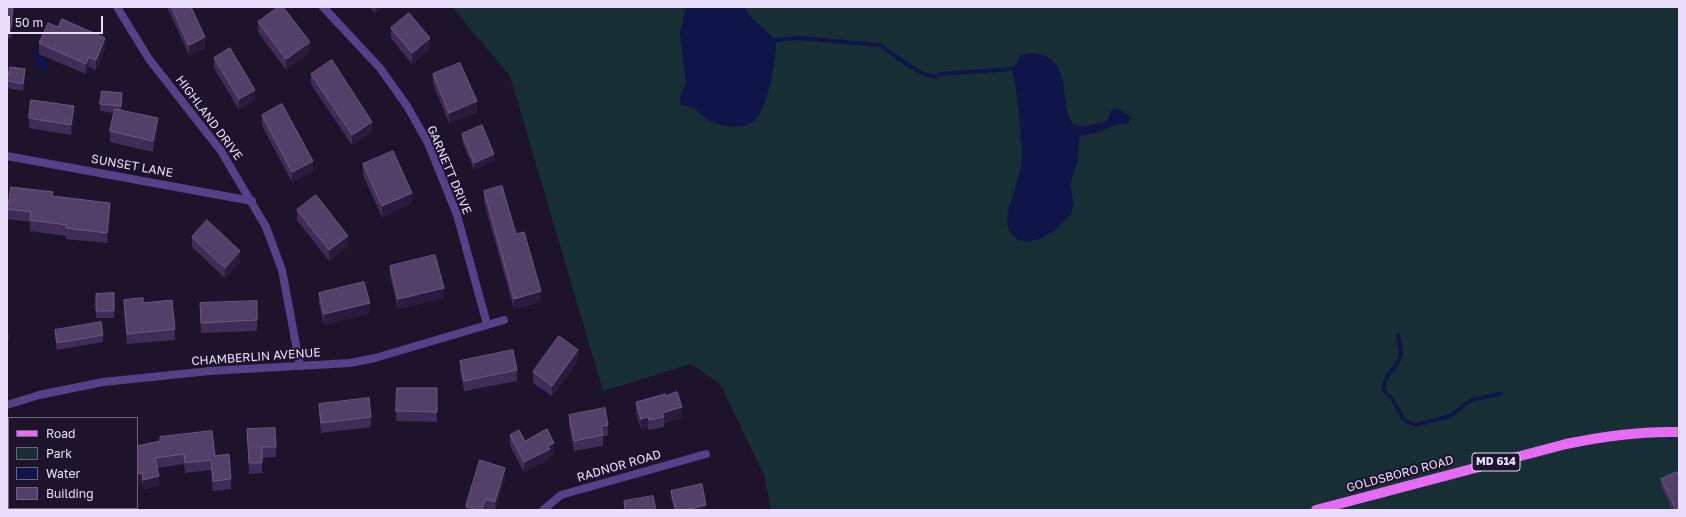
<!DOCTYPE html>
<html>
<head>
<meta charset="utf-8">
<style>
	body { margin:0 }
	#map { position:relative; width:1686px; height:517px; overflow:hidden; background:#1d132b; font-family:"Golos Text",sans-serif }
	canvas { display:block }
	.frame { position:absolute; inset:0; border:8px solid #eadefd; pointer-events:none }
	.legend { position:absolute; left:8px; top:417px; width:130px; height:92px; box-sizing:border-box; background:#1d132b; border:1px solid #6f647f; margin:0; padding:5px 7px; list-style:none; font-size:12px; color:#eadefd }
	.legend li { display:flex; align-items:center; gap:8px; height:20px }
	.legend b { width:20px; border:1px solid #6f647f }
	.scale { position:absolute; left:8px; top:16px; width:95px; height:18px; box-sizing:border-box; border:2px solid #eadefd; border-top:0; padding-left:5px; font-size:12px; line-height:14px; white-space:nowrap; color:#eadefd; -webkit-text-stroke:3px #1d132b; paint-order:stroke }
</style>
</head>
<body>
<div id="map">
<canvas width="1686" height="517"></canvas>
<div class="frame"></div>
<ul class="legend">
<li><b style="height:5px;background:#e66cf6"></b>Road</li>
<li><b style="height:11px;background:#162e34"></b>Park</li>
<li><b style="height:11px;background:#0f1548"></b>Water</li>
<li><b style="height:11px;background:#524068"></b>Building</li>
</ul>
<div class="scale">50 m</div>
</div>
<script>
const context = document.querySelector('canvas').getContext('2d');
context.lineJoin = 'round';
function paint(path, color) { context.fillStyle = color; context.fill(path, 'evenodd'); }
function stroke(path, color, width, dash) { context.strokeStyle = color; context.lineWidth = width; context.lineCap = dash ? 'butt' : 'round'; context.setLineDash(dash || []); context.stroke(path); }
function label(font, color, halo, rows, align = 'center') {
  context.font = font + ' "Golos Text",sans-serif'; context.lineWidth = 4; context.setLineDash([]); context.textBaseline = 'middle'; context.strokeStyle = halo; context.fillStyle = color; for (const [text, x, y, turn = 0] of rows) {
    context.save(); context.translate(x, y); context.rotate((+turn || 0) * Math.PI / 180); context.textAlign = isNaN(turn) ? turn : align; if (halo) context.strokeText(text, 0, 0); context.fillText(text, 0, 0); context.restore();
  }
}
paint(new Path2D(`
	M452,7H1679V510H771L764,475L720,384L691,364L603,391L510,76Z`), '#162e34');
paint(new Path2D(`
	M686,7H744L750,16L776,40C776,59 769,105 756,119C746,131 722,127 710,121C698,114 697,107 681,105L680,97L686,83L680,34Z
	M41,50L49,66L46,71C35,67 33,63 34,52Z
	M1033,53C1086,58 1046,137 1091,125C1095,123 1105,124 1108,119C1109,116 1109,114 1111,111L1115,108L1124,112L1131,117L1129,123L1115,125L1099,132L1081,136L1079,139L1078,160L1070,184L1074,205L1070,215L1054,231L1042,238L1027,242L1018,240L1011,234L1007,224L1008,211L1021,168L1022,151L1017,96L1012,69L1021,55Z`), '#0f1548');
stroke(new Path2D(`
	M776,40L799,38L880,45L908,65L926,75L935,77L940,74L1012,69
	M1398,335C1408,372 1388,361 1383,389L1392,399L1404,420L1415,425L1450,416L1471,400L1500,394`), '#0f1548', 4);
stroke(new Path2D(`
	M117,7L149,59L221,151L266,227L282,270L300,366
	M323,7L380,68L407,106L428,143L457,215L487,324
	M7,156L252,201
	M7,405L39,395L103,382L210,371L350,363L375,358L504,320
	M543,510L561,495L706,454`), '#554187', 8);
stroke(new Path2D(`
	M1316,510L1566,444C1604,436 1641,431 1679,432`), '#e66cf6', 10);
paint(new Path2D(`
	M7,7L13,18L11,38H7Z
	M167,7H191L205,48L189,55Z
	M370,7H383L375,13Z
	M258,22L310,52L286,70L258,32Z
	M58,27L105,48L96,70L89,67L86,74L39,54V43Z
	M391,28L430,49L412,64L391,38Z
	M214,58L255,100L239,110L214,68Z
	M311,74L372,132L352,145L311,84Z
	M433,74L477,112L449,123L433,84Z
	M25,76L23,91L8,88V81Z
	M122,100L121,110L158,129L153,152L110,142V131L114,113L100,111V104Z
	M262,115L313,172L292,182L262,126Z
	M74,117L71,135L29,128V118Z
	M462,134L494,161L474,170L462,141Z
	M363,164L412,203L382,217L363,175Z
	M484,191L516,234L541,302L514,309L484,202Z
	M53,196L110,213L107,243L66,239V236L30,231V222L8,219V209Z
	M297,210L348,246L329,261L297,220Z
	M192,237L240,262L225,278L192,247Z
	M390,266L444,298L398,309L390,276Z
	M114,293V318H96V294Z
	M319,293L370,313L324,325L319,304Z
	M124,300L143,303L175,329V340L127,344L124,310Z
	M200,303L257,320V331L201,333Z
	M55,330L103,335V342L57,350L55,337Z
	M460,361L517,370V381L464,391L460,371Z
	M578,361L552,396L533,383V372Z
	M437,388V422L396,421V411Z
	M665,396L682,418L664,423V427L649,430L648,428L641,429L636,413V402Z
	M319,404L371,417V427L321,433L319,414Z
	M569,415L608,425V435L603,437V446L574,451L569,425Z
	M247,429L276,447V457L262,458V473L249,474Z
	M510,435L525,441L554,453L550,456V459L524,472L510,446Z
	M160,437L215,456L231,479V489L213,491L211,470L185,473L184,464L157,468L159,486L143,489L142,483L137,484V446L160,441Z
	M505,479L495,510H488L486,509L485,510H466V506Z
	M1661,479L1679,510H1672L1661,486Z
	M671,491L706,510H674L671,498Z`), '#402d57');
paint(new Path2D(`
	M375,7H383L375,13Z
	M13,8V18L11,38V28Z
	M205,37V48L189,55V45Z
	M105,38V48L96,70V60Z
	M430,38V49L412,64V53Z
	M310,42V52L286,70V59Z
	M89,57V67L86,74V64Z
	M25,69V76L23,91V84Z
	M255,90V100L239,110V99Z
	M122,93V100L121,113V106Z
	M8,95V105L7,110V100Z
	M477,101V112L449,123V113Z
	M74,106V117L71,135V125Z
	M158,118V129L153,152V141Z
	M372,122V132L352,145V135Z
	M494,154V161L474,170V163Z
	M313,161V172L292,182V172Z
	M412,193V203L382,217V206Z
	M110,203V213L107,243V233Z
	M348,236V246L329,261V250Z
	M240,251V262L225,278V268Z
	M444,288V298L398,309V299Z
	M541,291V302L514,309V299Z
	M370,303V313L324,325V314Z
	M578,350V361L552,396V386Z
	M682,407V418L664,423V417L662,413Z
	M648,417V428L641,429V419Z
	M554,443V453L550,456V459L524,472V462L548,446Z
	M505,468V479L495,510V502Z
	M142,473V483L137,484V474Z
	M159,476V486L143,489V480Z
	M486,499L485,510H482Z
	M706,505V510H685Z`), '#2a1b3e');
const building = new Path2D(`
	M7,7L13,8L11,28H7Z
	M172,7H191L205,37L189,45Z
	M278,7H283L310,42L286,59L258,22Z
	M409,13L430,38L412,53L391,28Z
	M62,19L105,38L96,60L89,57L86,64L39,43L48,23L58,27Z
	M230,48L255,90L239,99L214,58Z
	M332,60L372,122L352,135L311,74Z
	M460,63L477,101L449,113L433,74Z
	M10,67L25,69L23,84L8,81Z
	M102,91L122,93L121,106L100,104Z
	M31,100L74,106L71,125L29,118Z
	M282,104L313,161L292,172L262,115Z
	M115,109L158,118L153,141L110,131Z
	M482,125L494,154L474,163L462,134Z
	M393,151L412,193L382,206L363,164Z
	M502,186L516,234L524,232L541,291L514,299L484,191Z
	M11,187L53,192L52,196L110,203L107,233L66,228L67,225L30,220L31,212L8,209Z
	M316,195L348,236L329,250L297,210Z
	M207,220L240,251L225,268L192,237Z
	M435,255L444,288L398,299L390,266Z
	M364,282L370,303L324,314L319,293Z
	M114,293V311H96V294Z
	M143,298V303L172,300L175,329L127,334L124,300Z
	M257,301V320L201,323L200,303Z
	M101,322L103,335L57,343L55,330Z
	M7,334H8L7,353Z
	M559,336L578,350L552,386L533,372Z
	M513,350L517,370L464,381L460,361Z
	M397,388H437V412L396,411Z
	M677,392L682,407L662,413L664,417L649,420L648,417L641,419L636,402L665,394V396Z
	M369,398L371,417L321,423L319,404Z
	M605,408L608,425L601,426L603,435L574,441L569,415Z
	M275,428L276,447H262V463H249L247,429Z
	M547,429L554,443L548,446L550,449L524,462L510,435L519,430L525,441Z
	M212,431L215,456L229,454L231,479L213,481L211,460L185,463L184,454L155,458L159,476L143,480L142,473L137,474V446L160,441V437Z
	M480,460L505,468L495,502L486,499L482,510H477L466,506Z
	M1677,472L1679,476V510H1676L1661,479Z
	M702,484L706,505L685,510H676L671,491Z
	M653,496L656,510H625L624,501Z`);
paint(building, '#524068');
stroke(building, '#6a5980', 1);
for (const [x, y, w] of [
	[1496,462,48]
]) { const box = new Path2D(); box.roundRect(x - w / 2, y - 9, w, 18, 3); context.fillStyle = '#1d132b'; context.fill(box); stroke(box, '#eadefd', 1); }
label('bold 11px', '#eadefd', null, [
	["MD 614",1496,462]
]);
label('12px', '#eadefd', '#1d132b', [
	["HIGHLAND DRIVE",209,118,53],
	["SUNSET LANE",132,166,10],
	["GARNETT DRIVE",449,170,67],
	["CHAMBERLIN AVENUE",256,357,-4],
	["RADNOR ROAD",619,466,-16],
	["GOLDSBORO ROAD",1400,474,-15]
]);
</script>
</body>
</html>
